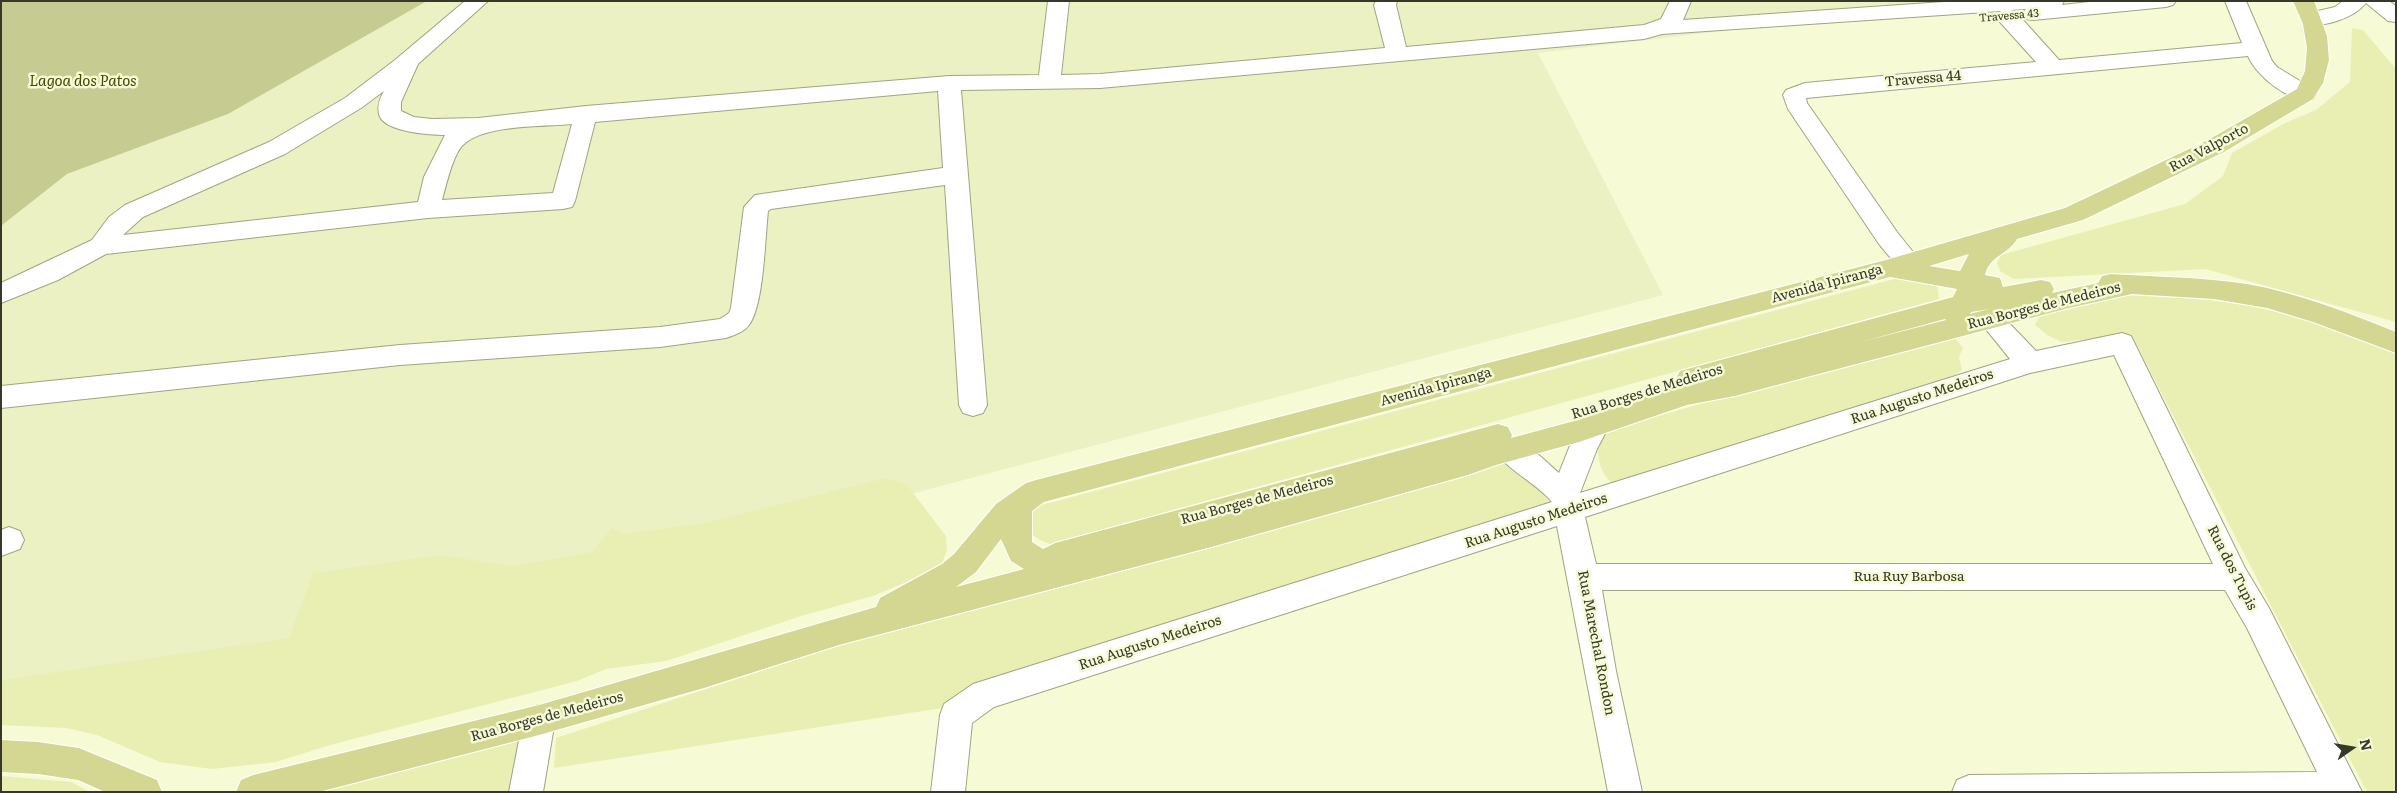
<!DOCTYPE html>
<html>
<head>
<meta charset="utf-8">
<style>
	body { margin:0 }
	#map { position:relative; width:2397px; height:793px; overflow:hidden; background:#f6fad5; font-family:Literata,serif }
	canvas { display:block }
	.frame { position:absolute; inset:0; border:2px solid #363829; pointer-events:none }
	.north { position:absolute; left:2327px; top:723px; width:50px; height:50px; -webkit-text-stroke:4px #f6fad5; paint-order:stroke; rotate:77deg; font-size:14px; font-weight:700; line-height:20px; text-align:center; color:#363829 }
	.north::after { content:''; display:block; margin:auto; width:18px; height:22px; background:#363829; clip-path:polygon(50% 0,100% 100%,50% 72%,0 100%) }
</style>
</head>
<body>
<div id="map">
<canvas width="2397" height="793"></canvas>
<div class="frame"></div>
<div class="north">N</div>
</div>
<script>
const context = document.querySelector('canvas').getContext('2d');
context.lineJoin = 'round';
function paint(path, color) { context.fillStyle = color; context.fill(path, 'evenodd'); }
function stroke(path, color, width, dash) { context.strokeStyle = color; context.lineWidth = width; context.lineCap = dash ? 'butt' : 'round'; context.setLineDash(dash || []); context.stroke(path); }
function label(font, color, halo, rows, align = 'center') {
  context.font = font + ' Literata,serif'; context.lineWidth = 5; context.setLineDash([]); context.textBaseline = 'middle'; context.strokeStyle = halo; context.fillStyle = color; for (const [text, x, y, turn = 0] of rows) {
    context.save(); context.translate(x, y); context.rotate((+turn || 0) * Math.PI / 180); context.textAlign = isNaN(turn) ? turn : align; if (halo) context.strokeText(text, 0, 0); context.fillText(text, 0, 0); context.restore();
  }
}
paint(new Path2D(`
	M424,1H2020L1738,29L1538,53L1663,295L268,664L1,683V226L67,174L228,114Z`), '#ecf1c4');
paint(new Path2D(`
	M2352,28L2363,30L2396,69V322L2205,269L2014,279L2000,271L1997,263L2001,255L2185,204L2223,176L2232,153L2285,123L2316,110L2350,82Z
	M1902,277L1928,280L1937,285L1939,299L1050,544C1035,539 1029,534 1026,518L1038,506Z
	M2123,295C2163,297 2204,298 2244,305C2296,314 2348,332 2396,354V792H2367L2131,334L2062,342L2047,335L2035,325L2039,317L2048,308Z
	M1951,333L1963,348L1959,357L1962,370L1947,381L1619,487C1601,478 1598,462 1597,443L1608,430Z
	M1502,461C1521,469 1541,485 1551,504L949,707L554,768L556,738L835,647Z
	M886,478L907,485L946,536L947,550L942,563L928,573L873,596L801,616L666,661L606,669L577,681L330,745L276,762L212,769L160,762L97,735L66,728L1,725V680L289,638L313,573L441,555L511,566L592,552L612,528L623,534L705,523Z
	M524,738L514,792H321L410,765Z
	M1,776L71,782L90,792H1Z`), '#e9efb3');
paint(new Path2D(`
	M1,1H427L228,114L67,174L1,226Z`), '#c6cc91');
const minor = new Path2D(`
	M465,1H488L418,64L401,102V111L414,117L432,119L478,118L586,106L949,76L1039,75L1048,1H1069L1061,75L1100,74L1385,48L1374,5L1376,1H1397L1396,5L1406,47L1644,25L1661,19L1670,1H1691L1683,20L1958,1H2064L2062,5L2098,1H2176L2173,5L2166,7L2033,20L2025,19L2022,14L2026,9L2010,10L2015,11L2059,60L2242,43L2225,1H2246L2272,61L2277,67L2313,89L2316,94L2313,99C2292,105 2256,76 2248,56L1806,98L1807,103L1897,232L1921,262L1917,268L1908,271L1899,268L1879,244L1788,109L1783,95L1786,90L1805,83L2036,62L1999,21L1996,16L2001,11L1662,34L1644,39L1100,88L961,90L987,405L983,413L973,416L963,413L959,405L945,185L771,209L768,211C765,237 764,305 749,325C744,332 734,335 726,338L660,347L400,365L1,408V386L400,345L660,327L720,319L729,313L731,308L744,207L755,195L943,168L938,91L595,122L575,201L572,207L563,209L428,218L106,254L58,280L1,303V283L92,240L109,217L125,205L269,142L345,98L395,60ZM384,91C380,98 377,105 379,114C382,132 431,135 445,135L424,177L418,202L123,235L143,217L285,154L361,108ZM572,124L553,193L442,200C446,186 453,154 463,145C485,124 542,127 572,124Z
	M2343,1H2389L2396,6V22L2388,21L2366,3C2354,18 2324,28 2305,24L2302,19L2305,14L2335,7Z
	M1998,318L2007,321L2036,351L2122,333L2131,336L2245,568L2269,608L2362,792H1952L1957,780L1969,775L2317,772L2247,628L2225,590H1602L1616,671L1642,792H1608L1557,526L994,707L972,723L965,792H931L940,715L944,704L973,684L1552,502C1538,484 1505,469 1496,451L1500,443C1522,435 1543,459 1559,473L1569,448L1586,416L1596,413L1606,416L1610,424L1597,449L1580,493L2010,359L1985,328L1989,321ZM2114,355L2213,564H1596L1585,517L2030,373Z
	M9,527L20,531L24,540L20,549L1,556V530Z
	M539,705L551,709L555,720L543,792H509L523,720L527,709Z`);
const major = new Path2D(`
	M2293,1H2314L2327,36L2329,60L2323,83L2313,99L2224,152L2083,220L2017,239C2009,254 1989,256 1985,275L2000,278L2003,287L2041,280L2050,282L2054,289L2052,293L2098,283L2102,276L2111,274C2156,277 2202,277 2247,284C2299,293 2348,313 2396,332V353L2313,322L2267,308L2214,299L2132,294L2069,308L1735,396L1687,405L1579,442L1496,465L1468,475L1215,546L839,645L704,688L539,735L319,792H236L241,780L253,775L539,705L876,607L880,598L942,564L954,554L996,504L1026,483L1036,480L1886,260L2065,208L2208,140L2297,89L2305,71L2307,48L2303,24ZM1969,254L1960,271L1929,266ZM1890,277L1957,289L1953,297L1680,371L1676,378L1680,385L1578,420L1511,438L1512,435L1508,427L1498,424L1055,543L1043,549L1032,542V511L1044,502ZM1989,309L1970,314L1971,312ZM1945,319L1946,320L1857,343ZM1001,539L1011,561L1024,569L956,587L976,572Z
	M1,740L38,742L79,748L157,780L162,792H105L78,780L38,774L1,772Z`);
stroke(minor, '#a1a482', 2);
stroke(major, '#fff', 2);
paint(minor, '#fff');
paint(major, '#d3d792');
label('11px', '#363829', '#f6fad5', [
	["Travessa 43",2009,16,-5]
]);
label('14px', '#363829', '#f6fad5', [
	["Travessa 44",1923,79,-5],
	["Rua Valporto",2209,148,-28],
	["Avenida Ipiranga",1827,284,-15],
	["Rua Borges de Medeiros",2044,306,-14],
	["Avenida Ipiranga",1436,387,-15],
	["Rua Borges de Medeiros",1647,392,-17],
	["Rua Augusto Medeiros",1922,397,-18],
	["Rua Borges de Medeiros",1257,500,-15],
	["Rua Augusto Medeiros",1536,521,-18],
	["Rua dos Tupis",2232,568,63],
	["Rua Ruy Barbosa",1909,577],
	["Rua Augusto Medeiros",1150,643,-18],
	["Rua Marechal Rondon",1596,643,79],
	["Rua Borges de Medeiros",547,717,-15]
]);
label('italic 15px', '#464a00', '#f6fad5', [
	["Lagoa dos Patos",83,82]
]);
</script>
</body>
</html>
